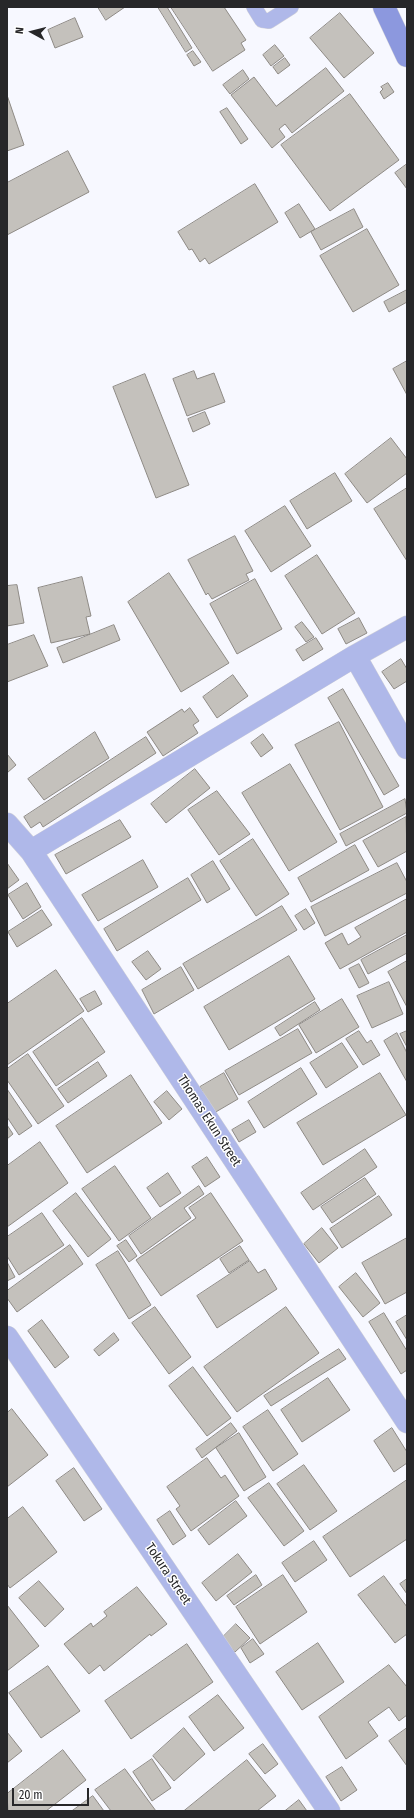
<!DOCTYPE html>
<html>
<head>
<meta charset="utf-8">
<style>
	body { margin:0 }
	#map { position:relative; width:414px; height:1818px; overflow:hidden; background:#f7f8ff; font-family:"Fira Sans Condensed",sans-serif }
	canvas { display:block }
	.frame { position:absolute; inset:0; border:8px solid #272729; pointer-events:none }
	.north { position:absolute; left:12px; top:12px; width:40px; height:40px; -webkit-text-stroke:3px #fff; paint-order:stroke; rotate:277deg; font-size:11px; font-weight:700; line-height:16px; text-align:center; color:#272729 }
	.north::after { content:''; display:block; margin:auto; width:14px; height:18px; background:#272729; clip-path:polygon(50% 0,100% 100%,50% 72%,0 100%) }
	.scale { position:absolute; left:12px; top:1788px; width:77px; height:18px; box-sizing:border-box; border:2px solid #272729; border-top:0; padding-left:5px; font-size:12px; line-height:14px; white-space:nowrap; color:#272729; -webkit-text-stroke:3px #fff; paint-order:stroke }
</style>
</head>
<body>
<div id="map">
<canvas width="414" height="1818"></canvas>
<div class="frame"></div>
<div class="north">N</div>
<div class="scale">20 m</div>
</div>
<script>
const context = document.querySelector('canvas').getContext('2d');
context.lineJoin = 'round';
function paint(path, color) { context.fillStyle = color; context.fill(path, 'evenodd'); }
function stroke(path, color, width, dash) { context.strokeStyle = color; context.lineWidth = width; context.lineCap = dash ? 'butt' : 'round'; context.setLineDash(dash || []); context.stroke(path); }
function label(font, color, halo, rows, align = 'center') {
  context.font = font + ' "Fira Sans Condensed",sans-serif'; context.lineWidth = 3; context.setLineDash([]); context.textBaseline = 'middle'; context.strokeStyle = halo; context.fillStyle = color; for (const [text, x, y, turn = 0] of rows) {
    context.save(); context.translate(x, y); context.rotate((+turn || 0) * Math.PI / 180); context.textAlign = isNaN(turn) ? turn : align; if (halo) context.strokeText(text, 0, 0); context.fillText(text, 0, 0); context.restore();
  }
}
const building = new Path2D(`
	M98,7H125L106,20Z
	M158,7H167L192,48L186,52Z
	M171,7H224L246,40L241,43L245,50L213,71Z
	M340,13L374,53L344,78L310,38Z
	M75,18L83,37L55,48L48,30Z
	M275,45L284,56L271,66L263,55Z
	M193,51L201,62L194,66L187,55Z
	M285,58L290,65L278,74L273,67Z
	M326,68L344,91L292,133L285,124L279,129L285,137L272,148L231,95L254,77L276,106Z
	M243,70L249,79L230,94L223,85Z
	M388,83L394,92L384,99L380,92L383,89L381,87Z
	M350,94L399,160L330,211L281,145Z
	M7,95L24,145L7,151Z
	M227,108L248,139L241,144L220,112Z
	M68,151L89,192L7,235V183Z
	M407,164V189L395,173Z
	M255,184L278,222L209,264L205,258L200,262L192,249L189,250L178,232Z
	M299,204L315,229L300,238L285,213Z
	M354,209L363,227L321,250L311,232Z
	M367,229L399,285L353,312L320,256Z
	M407,290V302L389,312L384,302Z
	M407,361V395L393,369Z
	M194,371L197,379L214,373L225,402L187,416L173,379Z
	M145,374L189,485L156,498L113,387Z
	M205,412L210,424L193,432L188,419Z
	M391,438L407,459V473L367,503L345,474Z
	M335,473L352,501L307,529L290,501Z
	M407,488V561L374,509Z
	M285,506L311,546L271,572L245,531Z
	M235,536L253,571L246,574L249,580L212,599L208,593L206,595L188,560Z
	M317,555L355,613L322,634L285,576Z
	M169,573L229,663L181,692L128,602Z
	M82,577L91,616L86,617L90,634L51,643L38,588Z
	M255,579L282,629L237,654L210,604Z
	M17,585L24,623L7,626V586Z
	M359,618L367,633L346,644L338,629Z
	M302,622L314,637L306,642L295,627Z
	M114,625L120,640L63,663L57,648Z
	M34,635L48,666L7,682V645Z
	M316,638L323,649L303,661L296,650Z
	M401,659L407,669V681L394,689L382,672Z
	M233,675L248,696L217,718L203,697Z
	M343,689L399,786L384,795L328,698Z
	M190,708L199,721L193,725L198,733L163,756L147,732L182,709L184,712Z
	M339,722L383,807L340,830L295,745Z
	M95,732L109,758L44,800L28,779Z
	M263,734L273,748L261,757L251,743Z
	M146,737L156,753L43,827L40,822L31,828L24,817Z
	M7,754L16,765L7,773Z
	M290,764L337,842L289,871L242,793Z
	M195,769L210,788L166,823L151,804Z
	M217,791L250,834L219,855L188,810Z
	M405,799L407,813L346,846L340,834Z
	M406,817L407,851L378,867L363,841Z
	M120,820L131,837L66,874L55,855Z
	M253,839L289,894L256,916L220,861Z
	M355,845L369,870L311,902L298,878Z
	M143,860L158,887L98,921L82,895Z
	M213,861L230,889L207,903L191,875Z
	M7,863L19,880L7,889Z
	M397,863L407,882V893L325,936L311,907Z
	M188,878L201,900L117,951L104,929Z
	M27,883L41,907L23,919L8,895Z
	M407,899V932L340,969L325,943L342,933L348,945L361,937L355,928Z
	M282,906L297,930L198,989L183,964Z
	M306,909L315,923L304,930L295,916Z
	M42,910L52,925L17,947L8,932Z
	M407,935V953L368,974L361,960Z
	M148,951L161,969L146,980L132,962Z
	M289,956L315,999L229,1050L204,1007Z
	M407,961V1007L388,972Z
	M359,964L369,983L359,988L349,969Z
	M181,967L194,990L154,1014L142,990Z
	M56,970L84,1011L7,1065V1004Z
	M389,982L403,1014L372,1028L357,996Z
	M95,991L102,1004L88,1012L80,999Z
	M342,999L359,1027L316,1053L299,1025Z
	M315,1002L320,1010L280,1036L275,1028Z
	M82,1018L105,1052L56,1086L33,1052Z
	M298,1029L312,1053L239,1095L225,1071Z
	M359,1031L367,1043L371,1040L380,1055L363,1065L346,1039Z
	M407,1031V1047L400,1034Z
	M397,1033L407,1053V1082L384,1041Z
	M342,1043L358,1067L326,1088L310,1063Z
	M28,1054L64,1106L38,1124L7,1080V1069Z
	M98,1062L107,1076L68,1103L58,1089Z
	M301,1068L317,1094L264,1128L248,1102Z
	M224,1073L238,1099L214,1113L200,1087Z
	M380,1073L406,1115L323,1165L297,1123Z
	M131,1075L162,1123L87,1173L56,1126Z
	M7,1089L32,1126L19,1135L7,1117Z
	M167,1091L182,1109L169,1120L154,1102Z
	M249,1120L256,1132L239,1142L232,1130Z
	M7,1125L13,1134L7,1139Z
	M40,1142L68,1183L7,1227V1166Z
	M365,1149L377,1167L313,1210L301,1193Z
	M207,1157L220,1177L205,1187L192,1167Z
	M115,1166L151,1218L119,1241L82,1189Z
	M168,1173L181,1193L160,1207L147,1188Z
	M365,1178L376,1194L332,1223L321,1207Z
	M199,1186L204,1194L184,1208L191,1218L141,1254L129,1236Z
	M76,1193L111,1239L88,1257L53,1211Z
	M211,1193L243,1241L161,1296L136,1260L196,1218L189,1208Z
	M379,1196L392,1215L342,1248L330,1229Z
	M42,1213L64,1245L19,1275L7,1256V1237Z
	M322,1228L338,1248L319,1263L304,1244Z
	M407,1238V1292L385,1304L362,1263Z
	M126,1240L137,1256L129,1262L117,1246Z
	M70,1245L83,1264L17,1312L7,1298V1291Z
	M240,1246L249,1260L229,1273L220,1259Z
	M118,1251L151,1305L129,1319L96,1265Z
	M250,1261L258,1273L265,1269L277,1289L217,1328L197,1296Z
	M7,1262L15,1277L7,1281Z
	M356,1273L380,1303L363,1317L339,1287Z
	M155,1307L191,1357L169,1374L132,1323Z
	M286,1307L319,1353L237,1412L204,1367Z
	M384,1313L407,1351V1370L401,1374L369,1322Z
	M407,1315V1340L396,1322Z
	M42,1320L69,1357L55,1368L28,1331Z
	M114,1333L119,1340L99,1356L94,1350Z
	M339,1349L346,1359L271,1406L264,1396Z
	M193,1367L231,1418L207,1436L169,1386Z
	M328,1378L350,1410L302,1442L281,1410Z
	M12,1409L48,1455L7,1487V1413Z
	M268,1410L298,1454L273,1471L243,1427Z
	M231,1423L237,1431L202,1458L196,1449Z
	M392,1428L407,1452V1463L394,1472L374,1441Z
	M239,1433L266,1477L244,1491L216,1448Z
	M207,1458L221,1478L225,1475L239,1496L191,1531L176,1509L180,1506L167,1487Z
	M304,1465L337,1511L310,1530L277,1484Z
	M74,1468L102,1509L84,1521L56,1481Z
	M407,1480V1539L350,1577L323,1537Z
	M269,1483L304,1531L284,1546L248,1498Z
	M236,1501L247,1516L209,1545L198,1530Z
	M23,1507L57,1552L10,1588L7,1584V1519Z
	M170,1511L186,1536L173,1545L157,1520Z
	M314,1541L327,1560L295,1582L282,1563Z
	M238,1554L252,1572L216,1601L202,1583Z
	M256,1575L262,1585L234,1605L227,1596Z
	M283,1575L307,1612L260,1644L236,1607Z
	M384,1576L407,1607V1634L395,1643L358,1595Z
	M407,1579V1594L400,1584Z
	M39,1581L64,1609L45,1627L19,1598Z
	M137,1587L167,1624L151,1636L150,1634L104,1671L100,1665L89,1674L64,1644L91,1623L93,1627L107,1616L104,1612Z
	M7,1605L39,1646L7,1671Z
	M236,1624L250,1638L235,1652L222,1638Z
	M253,1639L264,1654L250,1663L241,1648Z
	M318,1643L344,1682L302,1710L276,1672Z
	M187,1644L213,1682L131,1739L105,1701Z
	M389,1665L407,1687V1715L399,1721L389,1707L368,1722L378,1736L346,1759L319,1717Z
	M48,1666L80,1711L41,1738L9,1693Z
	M218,1695L244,1728L214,1751L189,1717Z
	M184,1728L205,1754L174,1781L153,1756Z
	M407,1728V1766L389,1741Z
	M7,1732L22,1751L7,1763Z
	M263,1744L278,1764L265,1774L249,1754Z
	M63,1750L86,1780L46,1811H8L7,1794Z
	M152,1759L171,1788L152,1801L133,1772Z
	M247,1760L276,1796L257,1811H184Z
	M342,1767L357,1790L341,1801L326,1777Z
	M125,1769L156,1811H111L95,1790Z
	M93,1796L104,1811H72Z
	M299,1800L307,1811H285Z`);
paint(building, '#c4c1bc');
stroke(building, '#8e8a85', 1);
const lane = new Path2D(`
	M254,7L262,20L269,21L291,7`);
const street = new Path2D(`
	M355,656L407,748
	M7,824L31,851L407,1422
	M31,851L355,656L407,627
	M7,1337L329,1811`);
const secondary = new Path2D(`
	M384,7L407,56`);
stroke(lane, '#d2d2d8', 16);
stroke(street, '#d2d2d8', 23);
stroke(secondary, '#d2d2d8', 23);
stroke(lane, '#afb8e9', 15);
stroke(street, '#afb8e9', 22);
stroke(secondary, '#8c98de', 22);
label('13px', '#272729', '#fff', [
	["Thomas Ekun Street",209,1121,57],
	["Tokura Street",168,1574,56]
]);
</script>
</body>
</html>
